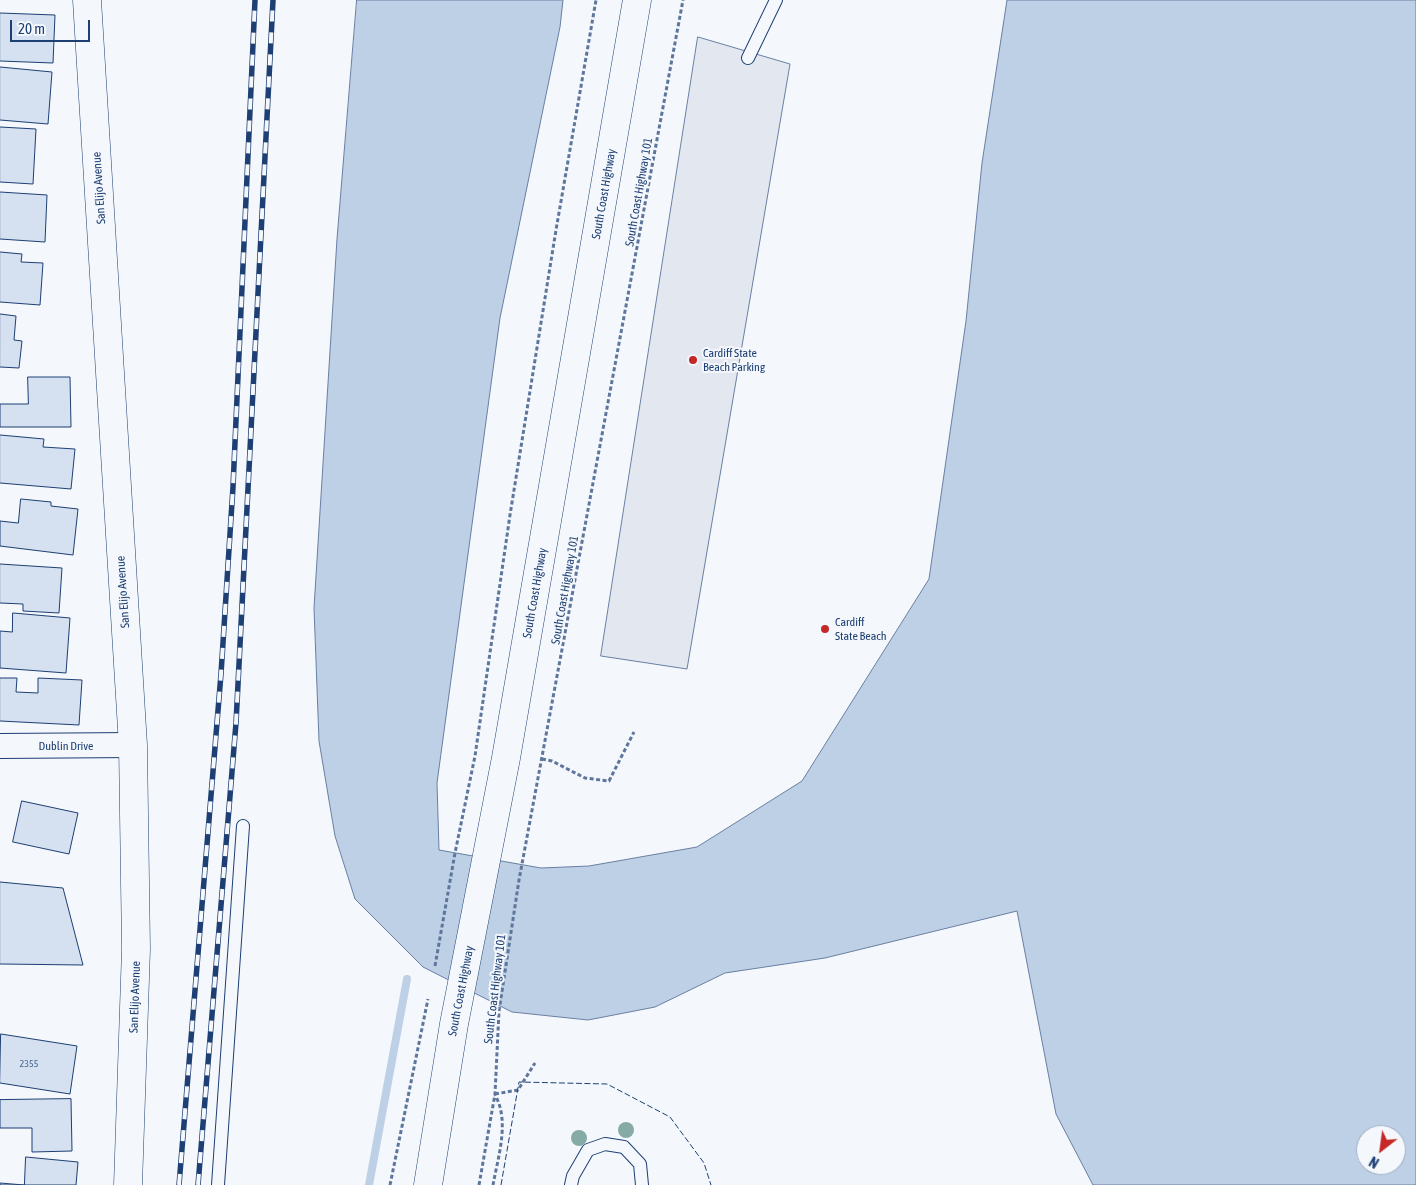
<!DOCTYPE html>
<html>
<head>
<meta charset="utf-8">
<style>
	body { margin:0 }
	#map { position:relative; width:1416px; height:1185px; overflow:hidden; background:#f4f7fb; font-family:"Asap Condensed",sans-serif }
	canvas { display:block }
	.north { position:absolute; left:1356px; top:1125px; width:50px; height:50px; box-sizing:border-box; background:#f4f7fb; border:1px solid #9eadc5; border-radius:50%; rotate:210deg; font-size:14px; font-weight:700; line-height:20px; text-align:center; color:#1d3f73 }
	.north::after { content:''; display:block; margin:auto; width:18px; height:22px; background:#c62828; clip-path:polygon(50% 0,100% 100%,50% 72%,0 100%) }
	.scale { position:absolute; left:10px; top:20px; width:80px; height:22px; box-sizing:border-box; border:2px solid #1d3f73; border-top:0; padding-left:6px; font-size:15px; line-height:18px; white-space:nowrap; color:#1d3f73; -webkit-text-stroke:4px #f4f7fb; paint-order:stroke }
</style>
</head>
<body>
<div id="map">
<canvas width="1416" height="1185"></canvas>
<div class="north">N</div>
<div class="scale">20 m</div>
</div>
<script>
const context = document.querySelector('canvas').getContext('2d');
context.lineJoin = 'round';
function paint(path, color) { context.fillStyle = color; context.fill(path, 'evenodd'); }
function stroke(path, color, width, dash) { context.strokeStyle = color; context.lineWidth = width; context.lineCap = dash ? 'butt' : 'round'; context.setLineDash(dash || []); context.stroke(path); }
function label(font, color, halo, rows, align = 'center') {
  context.font = font + ' "Asap Condensed",sans-serif'; context.lineWidth = 4; context.setLineDash([]); context.textBaseline = 'middle'; context.strokeStyle = halo; context.fillStyle = color; for (const [text, x, y, turn = 0] of rows) {
    context.save(); context.translate(x, y); context.rotate((+turn || 0) * Math.PI / 180); context.textAlign = isNaN(turn) ? turn : align; if (halo) context.strokeText(text, 0, 0); context.fillText(text, 0, 0); context.restore();
  }
}
const parking = new Path2D(`
	M698,37L790,64L687,669L601,656Z`);
paint(parking, '#e3e8f0');
stroke(parking, '#687fa3', 1);
const water = new Path2D(`
	M357,0H563L560,27L500,318L437,783L439,850L541,868L589,866L697,847L802,781L929,579L966,321L982,163L1007,0H1416V1185H1093L1056,1114L1017,911L825,958L725,973L655,1007L588,1020L512,1012L423,967L355,899L335,836L319,741L314,608L337,239ZM1366,1135H1396V1165H1366Z`);
paint(water, '#bed0e5');
stroke(water, '#687fa3', 1);
stroke(new Path2D(`
	M369,1185L407,979`), '#bed0e5', 8);
const building = new Path2D(`
	M0,13L55,15L53,63L0,61Z
	M0,67L52,72L48,124L0,120Z
	M0,127L36,129L33,184L0,182Z
	M0,192L47,195L45,242L0,239Z
	M0,252L22,254L21,262L43,263L40,305L0,302Z
	M0,314L16,316L14,340L22,341L19,368L0,367Z
	M28,377H70L71,427H0V404H28Z
	M0,435L44,439L43,447L75,449L71,489L0,483Z
	M21,499L51,502V506L78,509L73,555L0,546V521L18,523Z
	M0,564L62,568L59,613L23,611V604L0,603Z
	M13,613L70,618L66,673L0,668V631L12,632Z
	M0,678H17L16,692L38,693V678L82,680L79,725L0,721Z
	M22,801L78,813L69,854L13,842Z
	M0,882L63,888L83,965L0,964Z
	M1,1034L77,1046L70,1094L0,1083Z
	M71,1099L72,1151L32,1152V1128H0V1100Z
	M26,1157L78,1162L76,1185H0V1183L24,1185Z`);
paint(building, '#d5e0f0');
stroke(building, '#1d3f73', 1);
const service = new Path2D(`
	M748,58L776,0
	M218,1185L243,826
	M571,1185L573,1176L588,1150L605,1144L624,1147L640,1164L642,1185`);
const minor = new Path2D(`
	M0,746L133,745`);
const secondary = new Path2D(`
	M87,0L133,745L136,949L128,1185`);
const primary = new Path2D(`
	M428,1185L454,1024L506,758L637,0`);
stroke(service, '#1d3f73', 14);
stroke(minor, '#1d3f73', 26);
stroke(secondary, '#1d3f73', 29);
stroke(primary, '#1d3f73', 29);
stroke(new Path2D(`
	M542,759L552,761L585,778L609,781L634,732
	M435,966L455,853L475,756L510,515L556,230L596,0
	M495,1094L518,1090L535,1063
	M390,1185L428,999
	M479,1185L495,1094L499,1011L519,880L683,0
	M493,1185C498,1157 510,1121 495,1095`), '#5e769c', 3, [4, 2.5]);
stroke(service, '#f4f7fb', 12);
stroke(minor, '#f4f7fb', 24);
stroke(secondary, '#f4f7fb', 28);
stroke(primary, '#f4f7fb', 28);
const rail = new Path2D(`
	M179,1185L221,674L233,487L255,0
	M198,1185L236,723L273,0`);
stroke(rail, '#1d3f73', 5.5);
stroke(rail, '#f4f7fb', 4, [11]);
stroke(new Path2D(`
	M501,1185L519,1082L607,1084L670,1117L704,1163L711,1185`), '#1d3f73', 1, [6, 2.5]);
context.fillStyle = '#86aba6';
for (const [x, y] of [
	[626,1130],
	[579,1138]
]) { context.beginPath(); context.arc(x, y, 8, 0, 2 * Math.PI); context.fill(); }
for (const [x, y, r, color] of [
	[693,360,5,"#c62828"],
	[825,629,5,"#c62828"]
]) { const dot = new Path2D(); dot.arc(x, y, r, 0, 2 * Math.PI); context.fillStyle = color; context.fill(dot); stroke(dot, '#f4f7fb', 2); }
label('10px', '#4b6792', null, [
	["2355",29,1064]
]);
label('12px', '#1d3f73', '#f4f7fb', [
	["San Elijo Avenue",99,188,-94],
	["South Coast Highway 101",639,192,-80],
	["South Coast Highway",604,194,-80],
	["South Coast Highway 101",565,590,-80],
	["San Elijo Avenue",123,592,-94],
	["South Coast Highway",535,593,-80],
	["Dublin Drive",66,746],
	["South Coast Highway 101",495,989,-83],
	["South Coast Highway",461,991,-79],
	["San Elijo Avenue",135,997,-88]
]);
label('12px', '#1d3f73', '#f4f7fb', [
	["Cardiff State",703,353],
	["Beach Parking",703,367],
	["Cardiff",835,622],
	["State Beach",835,636]
], 'left');
</script>
</body>
</html>
